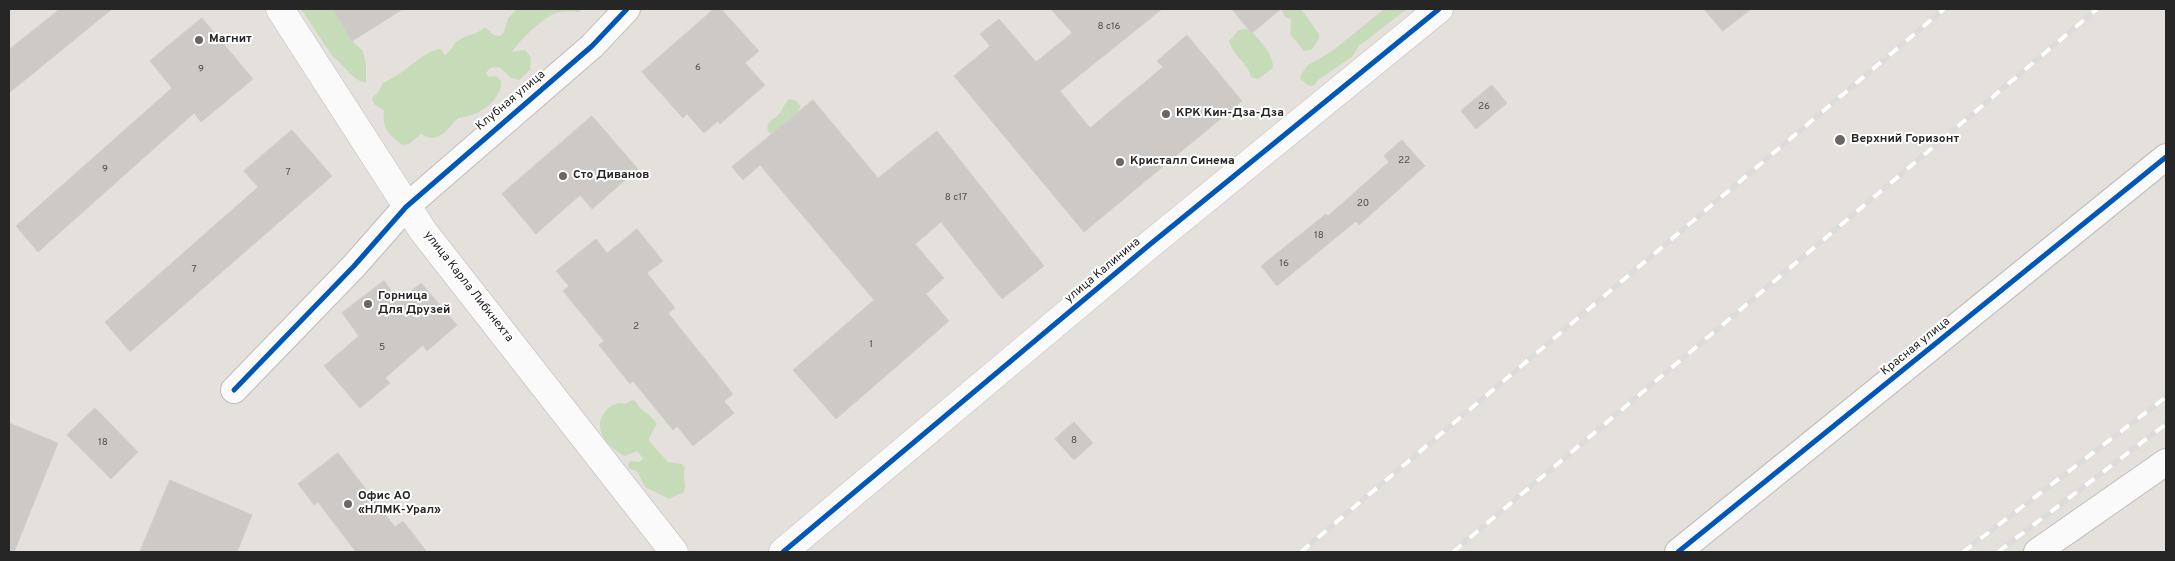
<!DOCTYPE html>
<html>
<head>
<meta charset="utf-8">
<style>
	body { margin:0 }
	#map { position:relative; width:2175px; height:561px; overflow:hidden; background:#e4e1dc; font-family:Overpass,sans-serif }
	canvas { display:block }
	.frame { position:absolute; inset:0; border:10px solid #262626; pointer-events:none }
</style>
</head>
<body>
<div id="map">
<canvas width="2175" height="561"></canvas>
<div class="frame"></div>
</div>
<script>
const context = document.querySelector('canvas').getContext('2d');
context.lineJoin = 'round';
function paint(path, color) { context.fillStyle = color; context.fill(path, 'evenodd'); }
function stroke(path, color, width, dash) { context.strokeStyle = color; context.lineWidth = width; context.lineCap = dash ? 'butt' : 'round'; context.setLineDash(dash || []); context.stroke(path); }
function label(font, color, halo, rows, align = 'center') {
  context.font = font + ' Overpass,sans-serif'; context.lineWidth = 4; context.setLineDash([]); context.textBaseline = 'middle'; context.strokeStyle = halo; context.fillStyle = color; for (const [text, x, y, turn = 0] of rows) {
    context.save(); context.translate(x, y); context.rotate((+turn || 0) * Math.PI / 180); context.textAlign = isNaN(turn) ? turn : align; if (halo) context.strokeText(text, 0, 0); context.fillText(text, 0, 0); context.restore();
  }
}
paint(new Path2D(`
	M301,9H333L352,41L363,51L366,64V83C351,80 345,65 333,57Z
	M517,9H583L579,12C570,11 561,10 552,15C541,20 519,41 512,52L525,50L531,57L530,70L519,80L511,78L499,67L490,68L486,73L489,77L496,76L501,81C502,102 476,117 458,118C446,130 439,145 421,134L409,144L403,145C389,135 382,129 384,111L374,104L372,98L379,91L382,84C388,80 394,77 399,74C410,67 428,49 441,49L445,55C452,51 453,43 459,40C468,34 477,35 485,27L494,35L500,36L504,32L508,18Z
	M1281,9H1301L1319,34V39L1311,50L1304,51L1290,34L1291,19L1285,17Z
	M1384,9H1407L1359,46L1352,57L1318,80L1315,85L1310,86L1300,79L1301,74L1308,65L1331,52Z
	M1249,29C1258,39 1274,53 1273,68L1258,79L1251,77C1248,63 1233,56 1229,41L1239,30Z
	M789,99L795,100L801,106L797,113L772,134L768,132C766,120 771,122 777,116C782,111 784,104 789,99Z
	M632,400C638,402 637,405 641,409C648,415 652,416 657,424L651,434L649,441L668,462L682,464L685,468C681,477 688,484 684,492L669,499L645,487L637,471L630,469L628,465L630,461L640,462L643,458L637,451L625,456C615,451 601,440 600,427C599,413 613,400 625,404Z`), '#c6dcb9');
const building = new Path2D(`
	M60,9H112L9,93V50Z
	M333,9H403L352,41Z
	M714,9H721L759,51L745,63L765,85L720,124L718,121L704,133L687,114L683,118L642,72Z
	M1051,9H1162L1060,91L1090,128L1163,67L1157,61L1187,35L1242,101L1084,232L954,76L990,46L980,34L999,19L1036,62L1072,33Z
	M1232,9H1281L1252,33Z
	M1704,9H1751L1723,31Z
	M202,18L253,79L201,122L194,113L38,252L16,226L172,88L150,61Z
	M1492,85L1507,103L1476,129L1461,111Z
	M813,100L878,178L937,131L1044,266L1002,299L941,222L915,244L944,278L926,294L949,321L836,419L793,370L874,300L760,165L743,180L732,167Z
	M592,116L638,169L592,209L580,195L536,234L502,194Z
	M292,130L332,176L130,352L105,322L258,187L244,171Z
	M1402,140L1425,166L1359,225L1356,221L1277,286L1261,266L1326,214L1328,216L1389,162L1384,156Z
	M637,229L663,261L647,273L675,308L668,313L733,394L724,401L734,413L693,446L677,426L673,430L633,381L630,384L599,345L604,341L563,291L569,286L556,271L596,239L607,253Z
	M384,281L399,301L421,283L457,325L427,351L423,345L385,378L390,383L360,408L324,366L359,336L342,313Z
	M95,408L138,452L111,479L67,435Z
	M1074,422L1093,443L1074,460L1055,439Z
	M9,423L58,443L14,552H9Z
	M338,453L395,527L403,521L427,552H356L318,502L314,505L298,484Z
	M170,480L252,515L237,552H140Z`);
paint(building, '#ccc9c6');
stroke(building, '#cfcdc9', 1);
const street = new Path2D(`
	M234,390L354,266L406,207L592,46L627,9
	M1678,552L2166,157
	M2037,552L2166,462`);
const secondary = new Path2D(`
	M280,9L423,231L674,552
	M783,552L1148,246L1439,9`);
stroke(street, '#bebdbd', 28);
stroke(secondary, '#bebdbd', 29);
stroke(street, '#fbfafa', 26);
stroke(secondary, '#fbfafa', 28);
const rail = new Path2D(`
	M1301,552L1944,9
	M1453,552L2097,9
	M1963,552L2166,397
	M1998,552L2166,424`);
stroke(rail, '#dcdcdd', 5.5);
stroke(rail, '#fff', 4, [11]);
stroke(new Path2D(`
	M234,390L354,266L406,207L592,46L627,9
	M783,552L1148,246L1439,9
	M1678,552L2166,157`), '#0057b8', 5);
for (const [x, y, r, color] of [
	[199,40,5,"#686766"],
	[1166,114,5,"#686766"],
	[1840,140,6,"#686766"],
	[1120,162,5,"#686766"],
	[563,176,5,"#686766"],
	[368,304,5,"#686766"],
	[348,504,5,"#686766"]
]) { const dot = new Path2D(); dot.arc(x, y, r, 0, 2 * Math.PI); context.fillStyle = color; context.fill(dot); stroke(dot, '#fff', 2); }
label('10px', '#50504f', null, [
	["8 с16",1109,27],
	["6",698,68],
	["9",201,70],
	["26",1484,107],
	["22",1404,161],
	["9",105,170],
	["7",288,173],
	["8 с17",956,198],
	["20",1363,204],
	["18",1319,236],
	["16",1284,264],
	["7",194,270],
	["2",636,327],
	["1",871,345],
	["5",382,348],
	["8",1074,441],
	["18",103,443]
]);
label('bold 12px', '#262626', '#fff', [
	["Магнит",209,40],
	["КРК Кин-Дза-Дза",1176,114],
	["Верхний Горизонт",1851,140],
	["Кристалл Синема",1130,162],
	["Сто Диванов",573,176],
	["Горница",378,297],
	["Для Друзей",378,311],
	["Офис АО",358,497],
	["«НЛМК-Урал»",358,511]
], 'left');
label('12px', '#262626', '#fff', [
	["Клубная улица",511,101,-40],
	["улица Калинина",1103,271,-40],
	["улица Карла Либкнехта",468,287,52],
	["Красная улица",1916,347,-39]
]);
</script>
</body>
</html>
